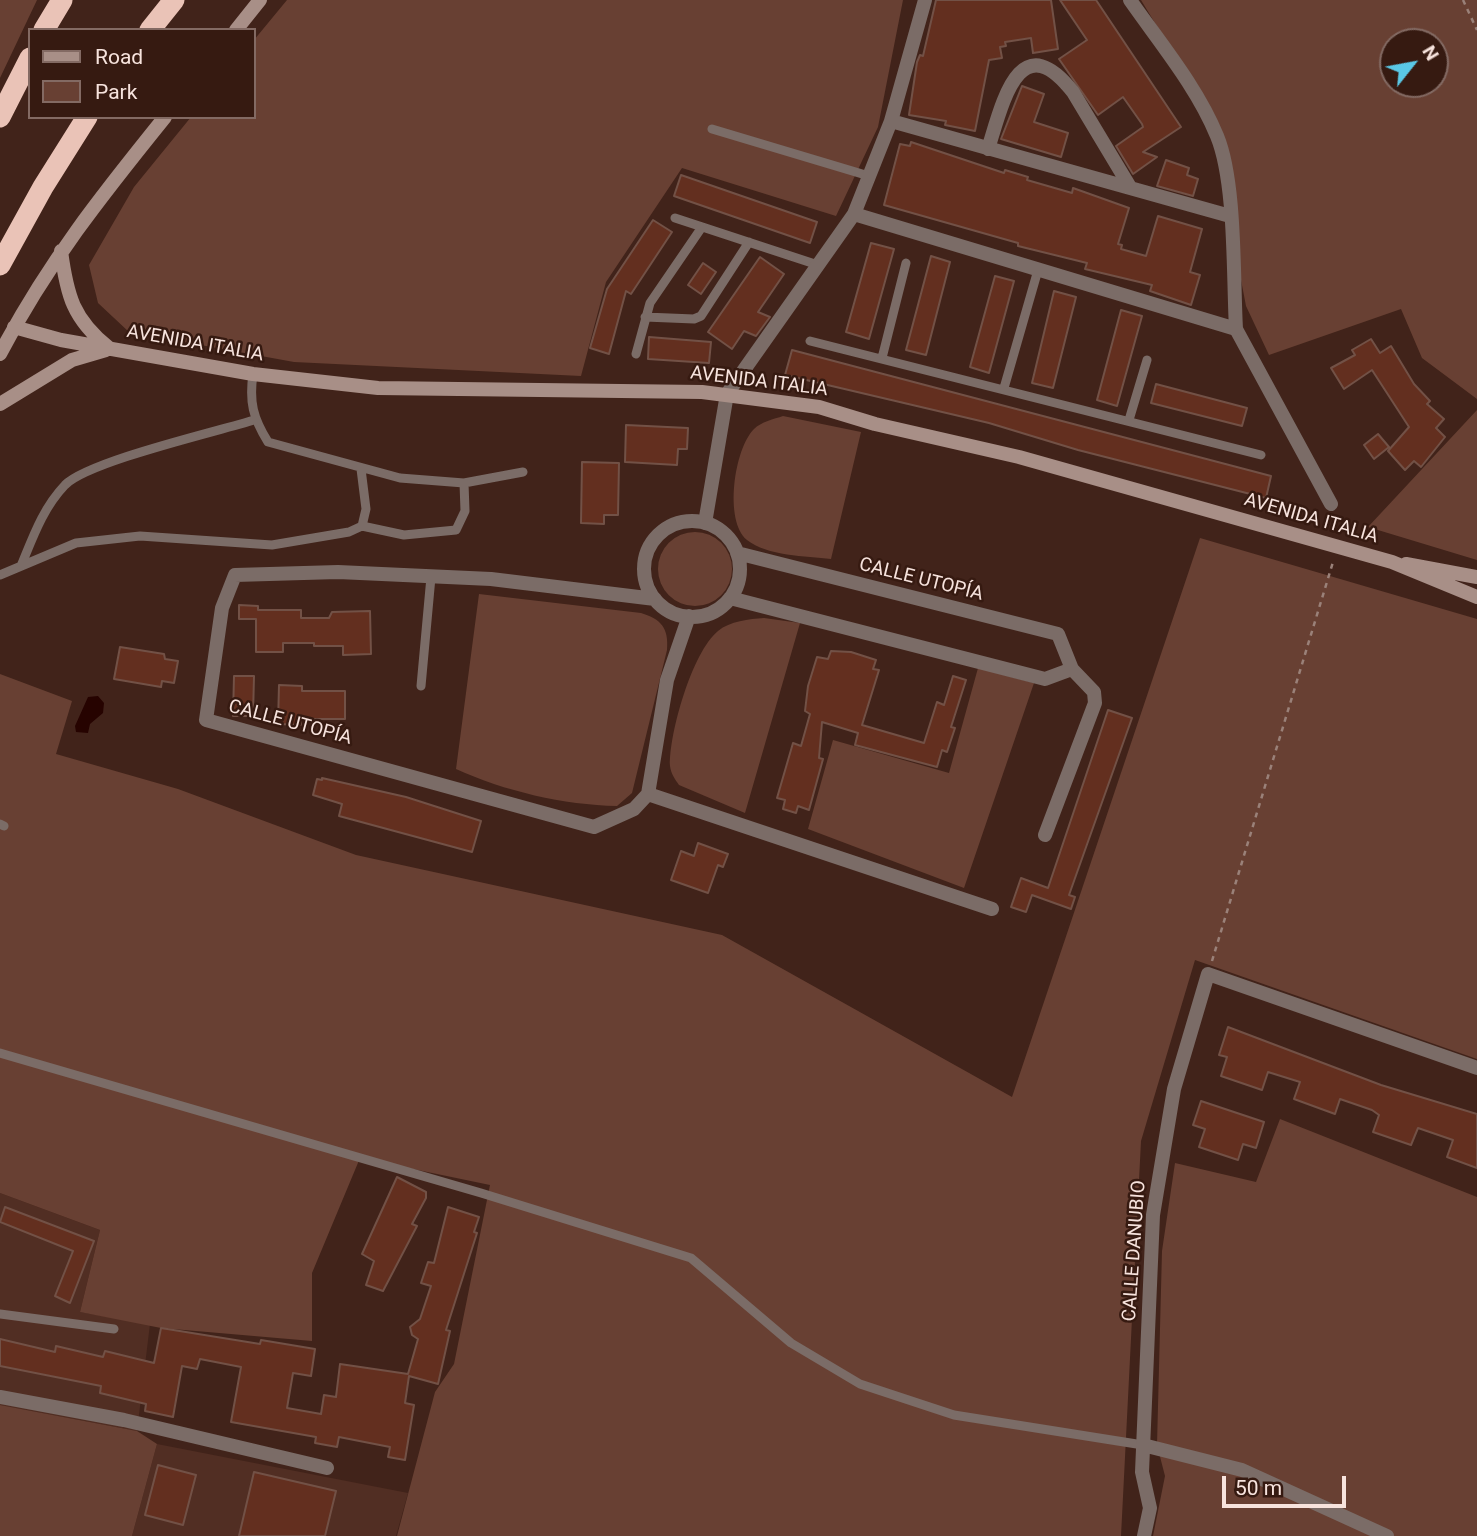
<!DOCTYPE html>
<html>
<head>
<meta charset="utf-8">
<style>
	body { margin:0 }
	#map { position:relative; width:1477px; height:1536px; overflow:hidden; background:#41231a; font-family:Roboto,sans-serif }
	canvas { display:block }
	.legend { position:absolute; left:28px; top:28px; width:228px; height:91px; box-sizing:border-box; background:#361a11; border:2px solid #836a63; margin:0; padding:9px 12px; list-style:none; font-size:21px; color:#f7e3dd }
	.legend li { display:flex; align-items:center; gap:14px; height:35px }
	.legend b { width:35px; border:2px solid #836a63 }
	.north { position:absolute; left:1379px; top:28px; width:70px; height:70px; box-sizing:border-box; background:#361a11; border:2px solid #836a63; border-radius:50%; rotate:59deg; font-size:19px; font-weight:700; line-height:28px; text-align:center; color:#f7e3dd }
	.north::after { content:''; display:block; margin:auto; width:24px; height:32px; background:#5ac8e6; clip-path:polygon(50% 0,100% 100%,50% 72%,0 100%) }
	.scale { position:absolute; left:1222px; top:1476px; width:124px; height:32px; box-sizing:border-box; border:4px solid #f7e3dd; border-top:0; padding-left:9px; font-size:21px; line-height:24px; white-space:nowrap; color:#f7e3dd; -webkit-text-stroke:5px #361a11; paint-order:stroke }
</style>
</head>
<body>
<div id="map">
<canvas width="1477" height="1536"></canvas>
<ul class="legend">
<li><b style="height:9px;background:#a88f87"></b>Road</li>
<li><b style="height:19px;background:#684033"></b>Park</li>
</ul>
<div class="north">N</div>
<div class="scale">50 m</div>
</div>
<script>
const context = document.querySelector('canvas').getContext('2d');
context.lineJoin = 'round';
function paint(path, color) { context.fillStyle = color; context.fill(path, 'evenodd'); }
function stroke(path, color, width, dash) { context.strokeStyle = color; context.lineWidth = width; context.lineCap = dash ? 'butt' : 'round'; context.setLineDash(dash || []); context.stroke(path); }
function label(font, color, halo, rows, align = 'center') {
  context.font = font + ' Roboto,sans-serif'; context.lineWidth = 5; context.setLineDash([]); context.textBaseline = 'middle'; context.strokeStyle = halo; context.fillStyle = color; for (const [text, x, y, turn = 0] of rows) {
    context.save(); context.translate(x, y); context.rotate((+turn || 0) * Math.PI / 180); context.textAlign = isNaN(turn) ? turn : align; if (halo) context.strokeText(text, 0, 0); context.fillText(text, 0, 0); context.restore();
  }
}
paint(new Path2D(`
	M0,1193L100,1230L80,1312L150,1324L137,1431L0,1405Z
	M157,1444L408,1493L396,1536H132Z`), '#512e23');
paint(new Path2D(`
	M0,0H37L0,78Z
	M287,0H903L878,127L836,216L682,168L606,282L581,376L294,362L129,332L98,303L89,265L134,187L191,117H254V40Z
	M1141,0H1477V399L1422,358L1401,309L1269,355L1246,306L1209,112ZM1393,42H1435V84H1393Z
	M1477,410V560L1368,527Z
	M783,416L861,432L831,559C806,556 767,556 747,540C724,521 734,449 754,429C761,422 774,419 783,416Z
	M658 569a37 37 0 1 1 74 0a37 37 0 1 1-74 0Z
	M1200,538L1477,619V1059L1195,960L1141,1141L1121,1536H397L435,1392L454,1364L490,1185L360,1158L312,1273V1341L161,1328L80,1312L100,1230L0,1193V674L72,701L56,754L178,789L356,855L722,935L1012,1097Z
	M479,594L641,613C661,619 669,628 667,650L632,793L617,806C564,805 504,791 456,769Z
	M764,618L800,623L745,813L679,785C675,779 671,774 670,766C669,734 692,652 718,631C730,621 749,619 764,618Z
	M978,668L1034,683L964,888L808,829L833,740L949,773Z
	M1280,1119L1477,1197V1536H1153L1165,1476L1157,1445L1162,1251L1175,1163L1256,1182Z
	M0,1405L137,1431L157,1444L132,1536H0Z`), '#684033');
paint(new Path2D(`
	M98,696L104,703L103,713L90,724L88,733L76,732L75,726L88,697Z`), '#260300');
const building = new Path2D(`
	M936,0H1051L1058,49L1033,53L1031,38L1005,42L1006,46L1000,47L1002,58L989,60L975,131L945,125L946,121L909,115L917,62L920,55L923,56Z
	M1060,0H1096L1181,127L1143,152L1157,157L1133,174L1116,146L1143,127L1142,124L1123,97L1098,115L1059,59L1087,40Z
	M1022,86L1044,94L1034,122L1068,133L1061,157L1001,139Z
	M911,142L1004,173L1005,170L1028,177L1027,180L1072,193L1073,188L1129,208L1118,244L1122,245L1121,249L1146,256L1158,216L1202,229L1190,272L1200,275L1191,305L1150,291L1152,285L1085,269L1087,263L1018,246V243L884,205L900,144L910,146Z
	M1166,160L1189,168L1187,175L1198,179L1193,196L1157,186Z
	M681,175L817,222L810,243L674,196Z
	M653,220L672,232L631,294L626,291L609,354L590,348L607,289Z
	M871,243L894,249L869,339L846,332Z
	M931,256L950,262L926,355L906,350Z
	M760,257L784,274L758,312L770,317L756,336L744,331L732,349L708,332Z
	M703,263L716,272L701,294L688,285Z
	M995,276L1014,281L989,373L970,367Z
	M1054,291L1076,297L1053,388L1032,383Z
	M1121,310L1142,316L1117,406L1097,400Z
	M649,337L711,342L709,363L648,359Z
	M1371,339L1380,353L1391,346L1414,384L1430,401L1427,404L1444,419L1436,428L1445,437L1421,467L1414,461L1405,470L1388,451L1409,427L1372,370L1344,389L1331,368L1355,355L1352,350Z
	M792,350L1271,476L1266,498L1078,450L989,423L785,375Z
	M1156,384L1247,408L1242,426L1151,403Z
	M626,425L688,428L687,449H678L677,465L625,462Z
	M1378,434L1389,447L1374,459L1364,445Z
	M582,462L619,463L618,515H604V524L581,523Z
	M239,605L258,606V610H301V618H329L332,612L370,611L371,654L343,655V646H314V643H283V652H256V619H239Z
	M120,647L164,654L165,659L178,661L174,683L162,681L161,687L114,679Z
	M831,651L851,652L876,660L873,669L879,670L862,725L924,743L937,702L944,705L953,676L966,680L951,727L955,728L947,752L942,750L937,767L855,745L858,733L822,722L819,758L823,759L809,810L798,806L796,813L783,809L785,800L777,798L793,743L801,746L810,714L805,711L808,686L817,657L828,659Z
	M234,676H254L253,716H233Z
	M279,685L302,686V691H345V719H301V725L278,724Z
	M1108,710L1132,718L1069,895L1075,897L1071,909L1032,895L1026,912L1011,907L1021,878L1048,888Z
	M322,778L406,797L481,821L472,852L339,816L342,804L313,795L317,779L322,780Z
	M698,843L728,854L723,867L718,865L708,893L671,880L681,851L694,856Z
	M1228,1027L1381,1085L1477,1114V1168L1447,1157L1453,1140L1418,1128L1411,1145L1373,1132L1379,1115L1372,1110L1340,1099L1335,1114L1294,1099L1300,1082L1268,1072L1262,1090L1221,1076L1227,1057L1219,1055Z
	M1201,1101L1264,1122L1256,1148L1243,1144L1238,1160L1199,1147L1205,1129L1193,1125Z
	M397,1177L426,1192V1198L412,1224L417,1226L383,1291L366,1285L374,1261L362,1254Z
	M5,1207L94,1241L70,1303L55,1296L73,1251L0,1222Z
	M448,1207L479,1217L474,1232L477,1233L446,1330L450,1331L438,1384L409,1376L405,1403L414,1405L405,1460L388,1457L390,1447L339,1437L337,1447L315,1443L316,1437L231,1422L241,1367L200,1359L197,1369L182,1366L173,1417L145,1411L146,1404L100,1393L101,1386L0,1366V1339L55,1352L56,1346L103,1357L105,1351L154,1363L161,1328L260,1344L261,1340L315,1349L311,1376L293,1373L287,1408L321,1414L324,1395L336,1397L340,1364L408,1374L418,1339L412,1335L410,1327L420,1319L431,1286L421,1283L428,1262L434,1263Z
	M158,1465L196,1475L183,1525L145,1515Z
	M254,1472L336,1491L325,1536H239Z`);
paint(building, '#632f1f');
stroke(building, '#725146', 2);
stroke(new Path2D(`
	M1463,0L1477,30
	M1212,961L1333,562`), '#9a8179', 2.5, [5, 5]);
stroke(new Path2D(`
	M712,129L869,176
	M675,218L818,265
	M645,317L694,319L701,316L749,242
	M810,341L1261,455
	M636,354L650,303L702,227
	M882,358L906,263
	M253,374C249,402 253,418 268,442L400,478L464,483L523,472
	M1004,388L1038,270
	M1129,420L1147,360
	M362,526L404,535L456,530L465,511L464,483
	M21,566C33,537 43,508 65,485C89,461 216,432 254,420
	M0,575L76,543L140,536L272,545L349,532L362,526L366,509L361,469
	M421,686L431,577
	M0,824L4,826
	M0,1053L481,1193L691,1258L791,1343L860,1384L954,1415L1143,1445
	M0,1314L114,1329`), '#7b6c67', 9);
stroke(new Path2D(`
	M1130,0C1160,43 1197,87 1217,136C1236,182 1233,276 1236,329
	M891,121L1230,216
	M988,149C1002,105 1019,23 1073,92L1130,187
	M854,214L891,121L925,0
	M644 569a48 48 0 1 1 96 0a48 48 0 1 1-96 0Z
	M705,523L727,394L854,214L1236,329L1331,504
	M737,553L1058,634L1072,669L1094,692L1095,703L1045,835
	M730,598L1045,679L1072,669
	M655,599L491,579L338,572L235,575L222,608L206,720L594,827L634,809L648,794L667,680L689,616
	M648,794L992,909
	M0,1397L124,1420L327,1468
	M1143,1445L1242,1470L1387,1536
	M1144,1536L1150,1508L1142,1472L1153,1215L1174,1089L1208,974L1477,1068`), '#7b6c67', 14);
stroke(new Path2D(`
	M236,30L260,0
	M61,251C67,296 73,319 109,348
	M14,327L61,340L253,374L378,388L702,392L819,407L875,424L1019,457L1392,562L1477,597
	M0,354C47,264 102,195 165,117
	M0,404L72,360L106,350
	M1406,564L1477,577`), '#a88f87', 14);
stroke(new Path2D(`
	M44,30L62,0
	M150,30L174,0
	M0,117L30,58
	M0,265L43,187L87,117`), '#eac3b7', 21);
label('19px', '#f7e3dd', '#361a11', [
	["AVENIDA ITALIA",195,344,10],
	["AVENIDA ITALIA",759,382,7],
	["AVENIDA ITALIA",1311,519,16],
	["CALLE UTOPÍA",921,580,14],
	["CALLE UTOPÍA",290,723,15],
	["CALLE DANUBIO",1135,1251,-86]
]);
</script>
</body>
</html>
